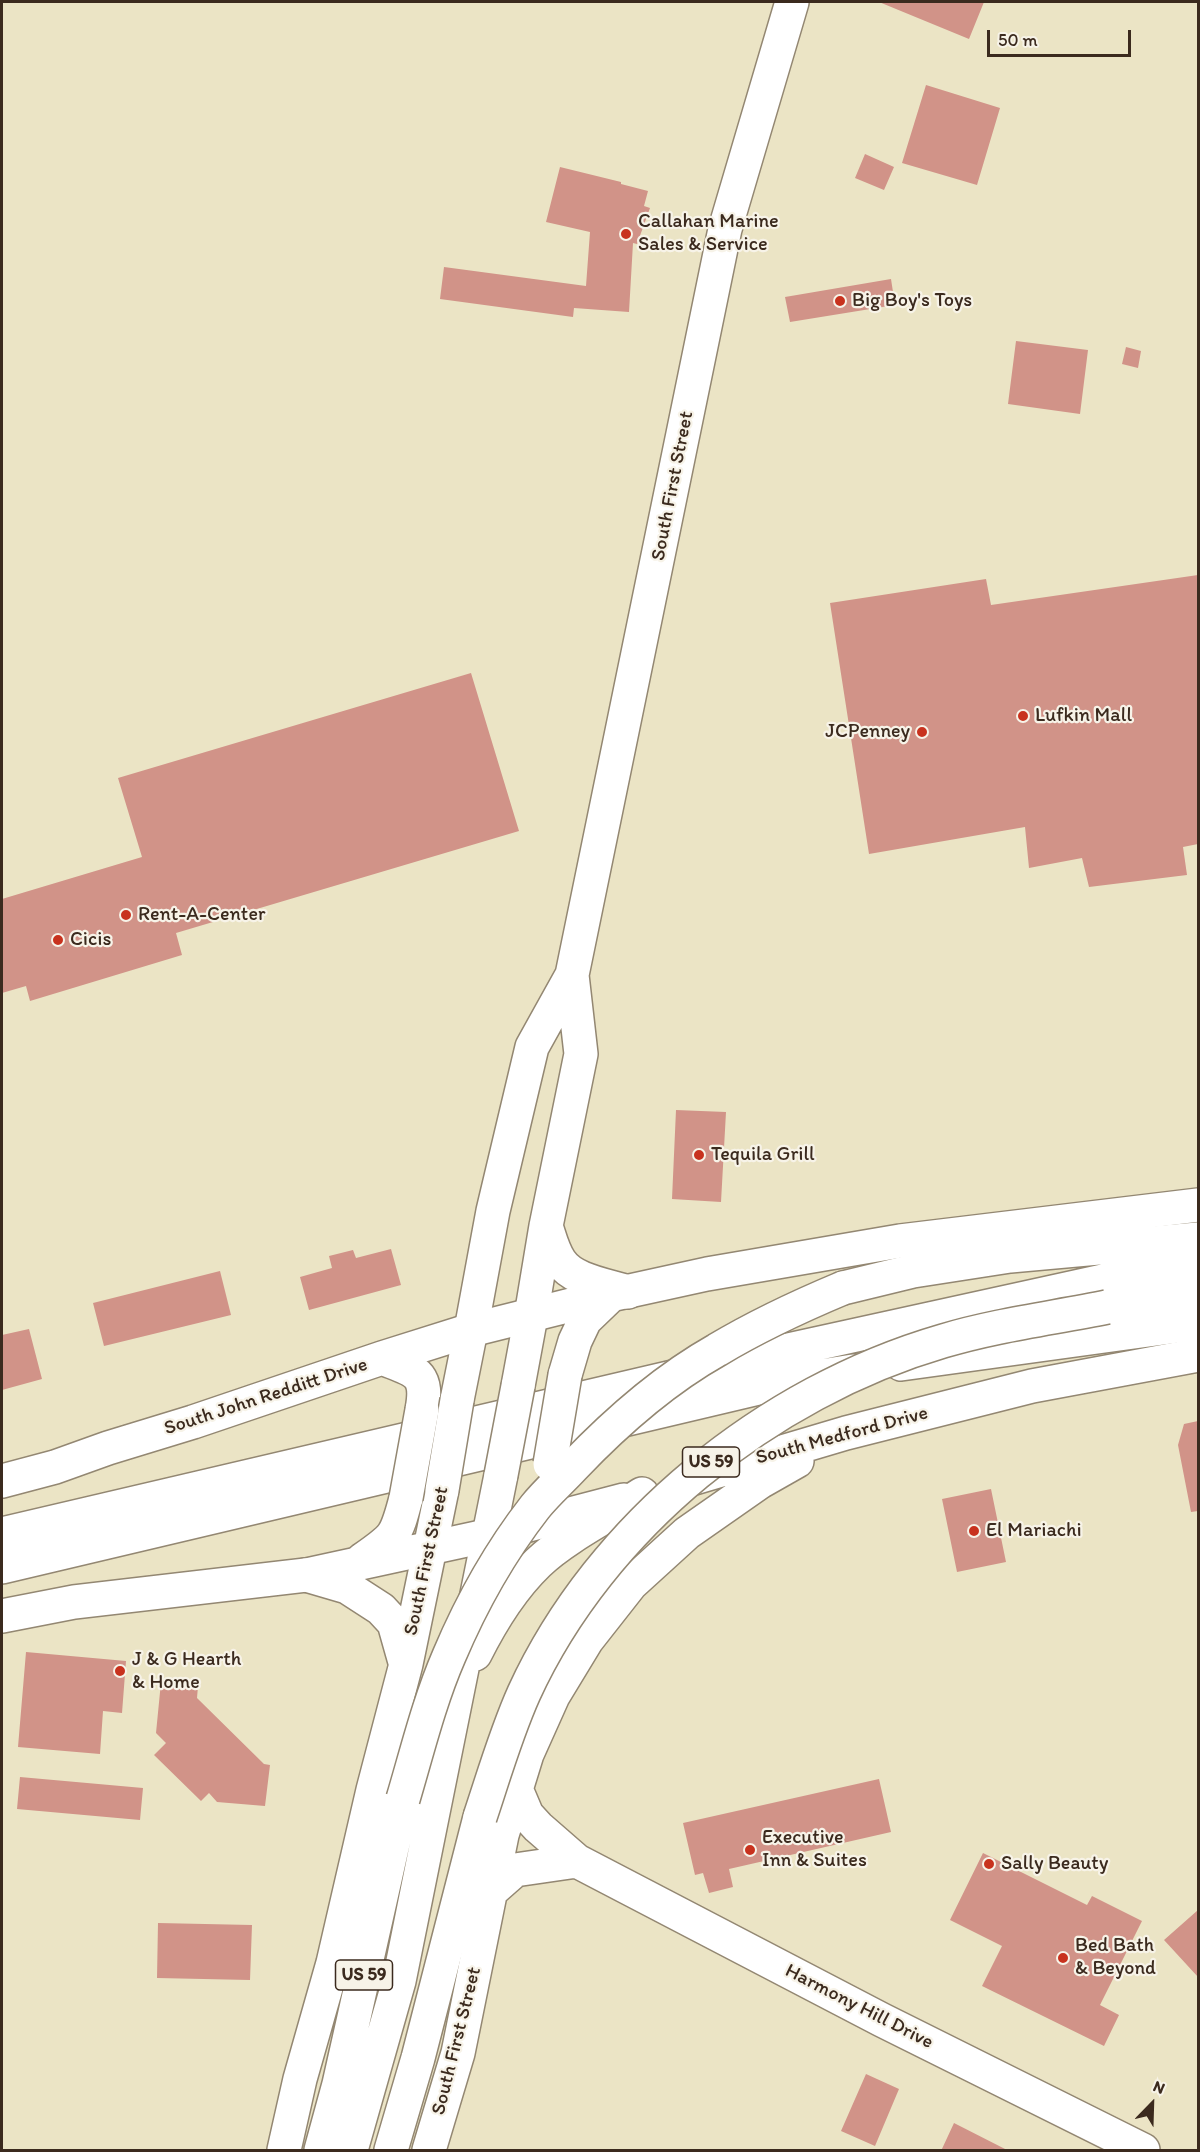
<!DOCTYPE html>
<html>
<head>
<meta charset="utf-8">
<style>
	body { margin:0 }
	#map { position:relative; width:1200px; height:2152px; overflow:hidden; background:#ebe4c5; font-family:Itim,sans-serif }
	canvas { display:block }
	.frame { position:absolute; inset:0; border:3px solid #3b2a1e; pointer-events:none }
	.north { position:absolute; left:1122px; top:2074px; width:60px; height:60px; -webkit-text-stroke:4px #f7f3e8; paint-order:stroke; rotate:23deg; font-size:16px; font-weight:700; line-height:24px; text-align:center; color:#3b2a1e }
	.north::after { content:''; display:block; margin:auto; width:21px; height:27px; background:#3b2a1e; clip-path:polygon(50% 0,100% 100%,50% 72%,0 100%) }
	.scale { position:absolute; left:987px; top:30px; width:144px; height:27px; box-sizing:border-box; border:3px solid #3b2a1e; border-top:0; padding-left:8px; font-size:18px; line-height:21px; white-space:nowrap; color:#3b2a1e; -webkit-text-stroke:4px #f7f3e8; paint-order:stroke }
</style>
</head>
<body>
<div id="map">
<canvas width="1200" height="2152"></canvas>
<div class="frame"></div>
<div class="north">N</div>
<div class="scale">50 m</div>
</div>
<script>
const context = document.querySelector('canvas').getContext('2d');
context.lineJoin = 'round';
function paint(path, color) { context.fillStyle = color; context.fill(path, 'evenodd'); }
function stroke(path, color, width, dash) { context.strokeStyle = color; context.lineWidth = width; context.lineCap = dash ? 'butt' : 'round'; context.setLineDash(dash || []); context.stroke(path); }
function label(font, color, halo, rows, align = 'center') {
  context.font = font + ' Itim,sans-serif'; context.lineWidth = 4.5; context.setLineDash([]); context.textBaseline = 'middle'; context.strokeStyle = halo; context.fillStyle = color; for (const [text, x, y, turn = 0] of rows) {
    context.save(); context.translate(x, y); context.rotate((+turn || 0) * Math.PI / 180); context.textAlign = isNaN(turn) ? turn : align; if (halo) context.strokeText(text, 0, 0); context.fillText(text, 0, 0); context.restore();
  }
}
paint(new Path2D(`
	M879,2H984L969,39Z
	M926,85L1000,108L977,185L902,163Z
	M865,154L894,167L884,190L855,178Z
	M560,167L621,182V184L648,191L644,206L650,208L637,244L633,243L629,312L574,308L573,317L440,299L444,267L586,286L590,232L546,222Z
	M891,279L895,305L790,322L785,297Z
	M1016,341L1088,350L1080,414L1008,404Z
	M1126,347L1141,351L1138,368L1122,364Z
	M1198,575V844L1183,847L1187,875L1089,887L1082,858L1029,868L1025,827L869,854L830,603L986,579L991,605Z
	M471,673L519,831L176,933L182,955L30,1001L26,986L2,993V899L142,857L118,778Z
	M676,1110L726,1112L721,1202L672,1199Z
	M391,1249L401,1285L309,1310L300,1277L332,1268L329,1256L353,1250L356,1258Z
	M220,1271L231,1315L104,1346L93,1303Z
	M29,1329L42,1379L2,1390V1335Z
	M1198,1421V1511L1191,1512L1178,1445L1184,1424Z
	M991,1489L1006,1562L957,1572L942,1499Z
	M26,1652L126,1661L122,1713L103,1711L100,1754L18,1747Z
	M161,1682L198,1686L197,1698L264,1764L270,1765L265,1806L217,1802L209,1793L201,1801L154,1755L166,1743L156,1733Z
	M20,1777L143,1788L140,1820L17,1809Z
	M879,1779L891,1832L729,1869L733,1887L709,1893L703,1873L695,1875L683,1823Z
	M983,1853L1087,1905L1092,1896L1142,1921L1100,2005L1119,2015L1104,2046L982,1986L1002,1946L950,1920Z
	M1198,1910V1977L1164,1940Z
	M158,1923L252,1925L250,1980L157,1978Z
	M866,2074L899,2089L875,2146L841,2131Z
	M954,2123L1009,2151H941Z`), '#d19388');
const secondary = new Path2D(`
	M382,1358C414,1371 429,1371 422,1410
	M565,1375L575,1341L585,1320L611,1295
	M691,1479L846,1433L1032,1386L1198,1355
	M2,1481L55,1467L108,1448L193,1422L382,1358L471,1330L611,1295L707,1274L900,1241L1198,1205
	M362,1560C395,1537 396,1537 406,1498
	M2,1616L74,1602L306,1575L490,1535L624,1500
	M516,1789L527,1815L538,1827L577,1861L882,2020L1143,2150
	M490,1892L515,1870L577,1861
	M429,2150L458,2053L502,1835L527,1754L553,1696L587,1640L631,1584L687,1533L760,1482L797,1461`);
const primary = new Path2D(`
	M546,1226C550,1238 553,1251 560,1261C573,1281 607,1285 628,1292
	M531,1316L546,1226L581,1054L572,975
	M471,1330L493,1211L532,1047L572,975L725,229L792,2`);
const highway = new Path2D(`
	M843,1288L913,1271L1010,1256L1198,1239
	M1107,1307L1198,1292
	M901,1364L1198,1323
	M518,1386L531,1316
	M457,1400L471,1330
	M2,1534L788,1350L1198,1260
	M2,1567L784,1382L853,1371
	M306,1575L347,1587L381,1609L394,1623L405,1662
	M475,1654C491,1622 512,1588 538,1563C564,1538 611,1514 642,1494
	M284,2150L300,2079L333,1963L373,1790L406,1664L442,1490
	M321,2150L339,2084L403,1799
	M351,2150L399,1981L501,1475
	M391,2150L418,2058L480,1817`);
stroke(secondary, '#938772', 36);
stroke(primary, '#938772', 36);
stroke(highway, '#938772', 36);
stroke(secondary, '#fff', 33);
stroke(primary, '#fff', 33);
stroke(highway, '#fff', 33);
const secondaryBridge = new Path2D(`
	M550,1464L565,1375
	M406,1498L422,1410`);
const highwayBridge = new Path2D(`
	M501,1475L518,1386
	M442,1490L457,1400
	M403,1799C417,1752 429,1702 449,1656C471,1604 500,1552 535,1507C546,1493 561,1480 573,1467C616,1422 662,1381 717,1350C757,1326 800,1306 843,1288
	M480,1817C494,1775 506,1733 524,1693C601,1525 768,1392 943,1341C996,1325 1053,1318 1107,1307`);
stroke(secondaryBridge, '#938772', 36, []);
stroke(highwayBridge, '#938772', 36, []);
stroke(secondaryBridge, '#fff', 33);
stroke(highwayBridge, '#fff', 33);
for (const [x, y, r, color] of [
	[626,234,6,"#c8321e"],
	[840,301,6,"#c8321e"],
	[1023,716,6,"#c8321e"],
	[922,732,6,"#c8321e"],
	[126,915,6,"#c8321e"],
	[58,940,6,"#c8321e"],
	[699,1155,6,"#c8321e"],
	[974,1531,6,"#c8321e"],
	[120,1671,6,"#c8321e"],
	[750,1850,6,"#c8321e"],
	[989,1864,6,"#c8321e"],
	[1063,1958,6,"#c8321e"]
]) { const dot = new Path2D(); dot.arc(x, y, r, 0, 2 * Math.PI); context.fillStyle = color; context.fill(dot); stroke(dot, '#f7f3e8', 2); }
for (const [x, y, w] of [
	[711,1462,57],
	[364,1975,57]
]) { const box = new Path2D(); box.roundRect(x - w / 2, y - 15, w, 30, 4.5); context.fillStyle = '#f7f3e8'; context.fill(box); stroke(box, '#3b2a1e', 1.5); }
label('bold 18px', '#3b2a1e', null, [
	["US 59",711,1462],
	["US 59",364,1975]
]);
label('20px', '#3b2a1e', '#f7f3e8', [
	["Callahan Marine",638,222],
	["Sales & Service",638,245],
	["Big Boy's Toys",852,301],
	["Lufkin Mall",1035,716],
	["JCPenney",910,732,"right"],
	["Rent-A-Center",138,915],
	["Cicis",70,940],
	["Tequila Grill",711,1155],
	["El Mariachi",986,1531],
	["J & G Hearth",132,1660],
	["& Home",132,1683],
	["Executive",762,1838],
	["Inn & Suites",762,1861],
	["Sally Beauty",1001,1864],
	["Bed Bath",1075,1946],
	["& Beyond",1075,1969]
], 'left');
label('20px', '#3b2a1e', '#f7f3e8', [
	["South First Street",673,486,-79],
	["South John Redditt Drive",266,1397,-18],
	["South Medford Drive",842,1436,-15],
	["South First Street",427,1561,-78],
	["Harmony Hill Drive",859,2007,27],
	["South First Street",457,2041,-76]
]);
</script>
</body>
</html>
